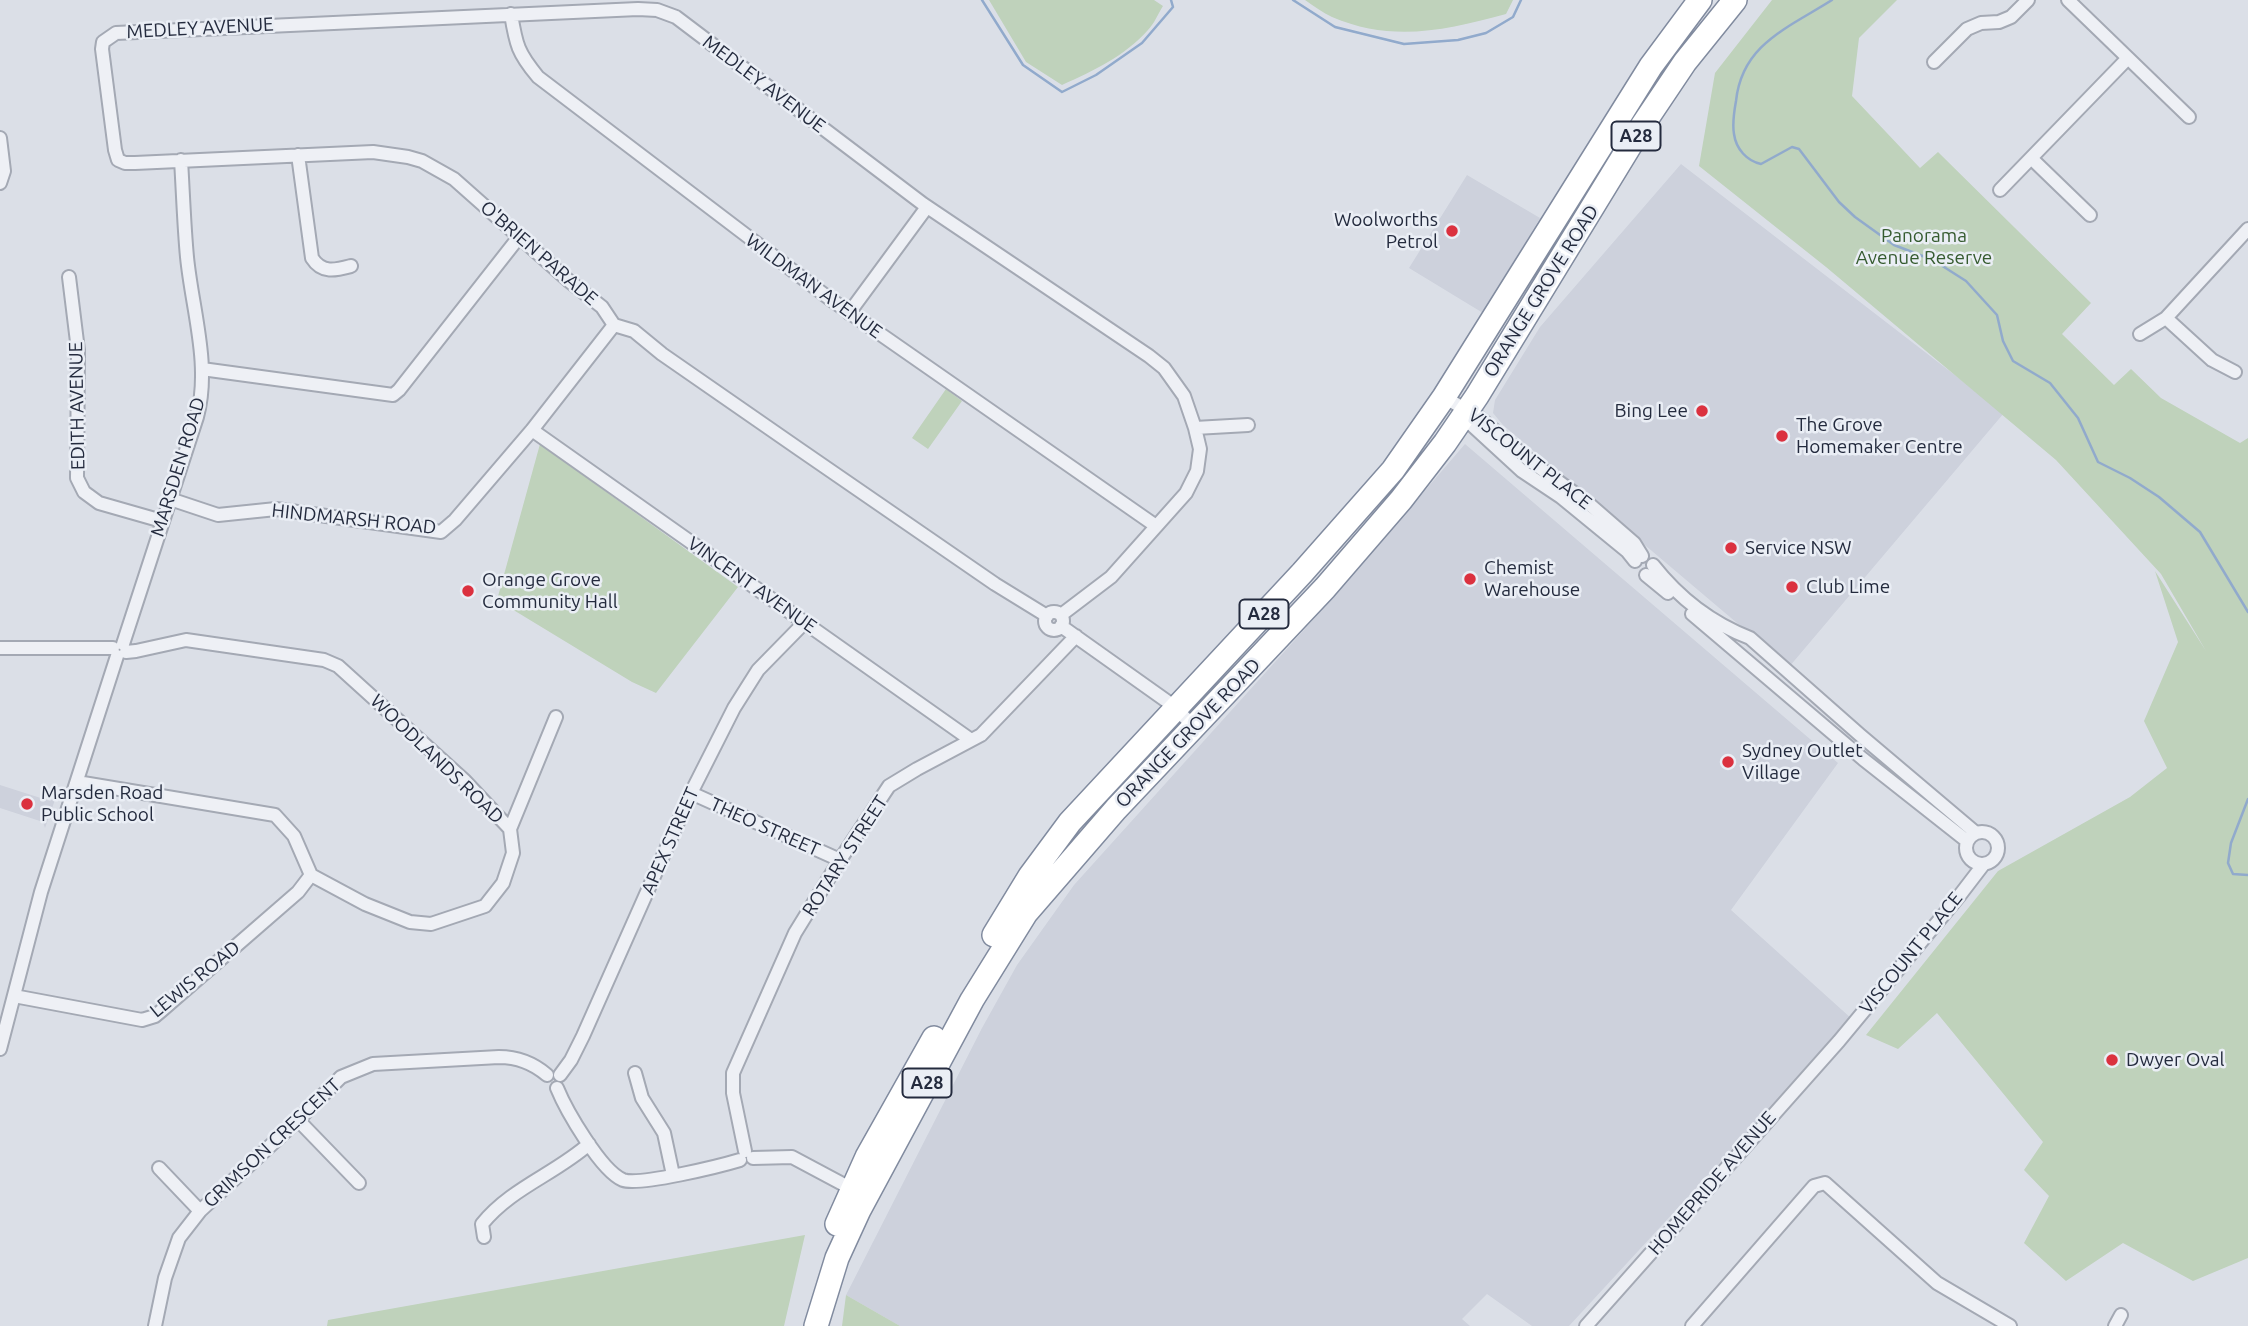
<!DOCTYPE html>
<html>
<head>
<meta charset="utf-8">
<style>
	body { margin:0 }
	canvas { display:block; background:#dbdfe7 }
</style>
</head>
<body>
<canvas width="2248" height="1326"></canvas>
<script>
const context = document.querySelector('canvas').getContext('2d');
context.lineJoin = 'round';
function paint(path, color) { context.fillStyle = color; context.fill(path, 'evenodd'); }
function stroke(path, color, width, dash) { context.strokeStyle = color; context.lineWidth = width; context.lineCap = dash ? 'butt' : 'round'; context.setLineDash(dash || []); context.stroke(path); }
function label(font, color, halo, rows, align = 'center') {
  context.font = font + ' Ubuntu,sans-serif'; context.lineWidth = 5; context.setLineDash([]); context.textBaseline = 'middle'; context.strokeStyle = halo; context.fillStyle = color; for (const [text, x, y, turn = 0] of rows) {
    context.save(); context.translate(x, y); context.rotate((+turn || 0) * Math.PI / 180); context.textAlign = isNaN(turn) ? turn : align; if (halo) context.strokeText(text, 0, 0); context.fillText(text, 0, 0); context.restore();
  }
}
paint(new Path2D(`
	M1681,164L2004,413L1789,667L1503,425L1493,413L1495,400L1540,327Z
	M1467,175L1540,218L1483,313L1409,268Z
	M1465,444L1838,763L1731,910L1852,1019L1569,1326H1532L1487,1294L1462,1319L1470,1326H900L846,1295L982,1028L1017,965L1074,885L1330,601Z
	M0,785L50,801L56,797L45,828L43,822L0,808Z`), '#cdd1dc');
paint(new Path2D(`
	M989,0H1154L1163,6C1158,14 1154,24 1148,30C1125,56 1093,71 1062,85L1026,62Z
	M1305,0H1513L1506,14C1446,30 1393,43 1332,17C1323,13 1314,6 1305,0Z
	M1772,0H1897L1859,38L1852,96L1920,168L1938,152L2091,303L2062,334L2114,385L2131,369L2161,398L2240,443L2248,438V1258L2193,1281L2123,1243L2066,1281L2024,1243L2049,1196L2024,1170L2043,1142L1937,1013L1898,1049L1866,1035L1998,871L2130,797L2167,768L2144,721L2178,642L2155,571L2206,651L2161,574L2056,460L1826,267L1699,166L1715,73Z
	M946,389L962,401L928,449L912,438Z
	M540,444L738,587L656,693L632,682L497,600Z
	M805,1235L784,1326H327L328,1320Z
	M846,1295L900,1326H842Z`), '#bfd2bb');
stroke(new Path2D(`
	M982,0L1023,65L1062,92L1096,75L1142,43L1173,7L1171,0
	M1293,0L1335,27L1404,44L1458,40L1486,33L1513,17L1521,0
	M1832,0C1788,28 1742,44 1736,101C1734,112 1732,123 1734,134C1736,149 1747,161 1761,164L1792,147L1799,149L1839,202L1855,217L1894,245L1933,260L1966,281L1997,315L2003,341L2013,361L2050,383L2078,418L2098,462L2130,478L2159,497L2200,532L2248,612
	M2248,799L2231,843L2228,863L2233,874L2248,875`), '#91aacc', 2.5);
const street = new Path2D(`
	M2068,0L2189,117
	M511,14C516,45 518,53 538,77L830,299L1156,526
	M1934,62L1967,29L1981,23L1999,22L2011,17L2028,0
	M0,138L4,171L0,183
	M298,155L312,258C322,274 336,270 351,266
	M2031,158L2090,215
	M2000,190L2128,58
	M69,277L78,350L77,478L84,492L99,503L162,521
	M849,313L927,207
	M2166,318L2212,360L2235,372
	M2140,334L2166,318L2248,229
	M202,369L393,395L399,390L519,237
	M1444,397L1480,418L1529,460L1588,503L1634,543L1642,556
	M1461,415L1522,471L1561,497L1627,551L1635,561
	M1195,428L1248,425
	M532,430L971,740
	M170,499L218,515L276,509L441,532L455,520L532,430L614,325
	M1653,565C1679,598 1711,623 1750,638L1860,735L1976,833
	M1646,575L1668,593
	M1045 621a9 9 0 1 1 18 0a9 9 0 1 1-18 0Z
	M1692,614L1863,759L1967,841
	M1047,616L995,584L799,449L662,354L634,331L614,325L602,307L569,281L454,179L422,161L408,157L373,152L135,163H125L118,160L115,150L102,49L103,42L116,33L638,9L657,10L676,17L923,204L1149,356L1164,368L1184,396L1195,428L1200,449L1197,471L1186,493L1111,577L1061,615
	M1061,626L1168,702L1194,726
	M123,644L197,417C211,365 192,309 187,257C184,225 183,192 181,160
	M0,648H113
	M77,782L275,815L294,836L311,875L365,904L410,922L431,924L485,906L503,883L513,853L510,829L465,781L338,666L324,660L186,640L136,651L126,652
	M691,793L840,860
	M510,829L556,717
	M1966 848a16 16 0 1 1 32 0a16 16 0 1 1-32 0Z
	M14,996L142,1020L155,1016L161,1011L298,892L311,875
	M0,1049L41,892L117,656
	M635,1073L642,1098L664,1133L673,1175
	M560,1075L571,1060L583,1036L691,793L734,708L758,670L804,623
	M557,1088C566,1110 601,1171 623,1180C639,1186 720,1166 740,1160
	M298,1120L359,1183
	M745,1151L733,1093V1073L795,933L840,860L889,786L917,769L981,735L1076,636
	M753,1158L792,1157L852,1189
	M159,1168L200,1211
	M484,1237L482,1224C511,1188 555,1174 589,1144
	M155,1326L165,1278L179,1238L200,1211L298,1120L341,1077L373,1064L499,1057C517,1057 533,1063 547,1075
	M1586,1326L1839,1041L1960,895L1983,865
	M1692,1326L1814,1186L1825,1183L1937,1283L2010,1326
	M2115,1326L2121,1315`);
const highway = new Path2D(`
	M994,935L1030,876L1070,822L1302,573L1393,470L1444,397L1651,66L1700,0
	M837,1224L867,1157L934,1038
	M816,1326L837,1258L859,1210L972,1000L1026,913L1116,809L1325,588L1401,500L1445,443L1477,396L1642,126L1685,62L1735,0`);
stroke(street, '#a4a9b4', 16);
stroke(highway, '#818b9f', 26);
stroke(street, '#eef0f5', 12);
stroke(highway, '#fff', 23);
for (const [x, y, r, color] of [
	[1452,231,7,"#db313f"],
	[1702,411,7,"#db313f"],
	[1782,436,7,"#db313f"],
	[1731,548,7,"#db313f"],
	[1470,579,7,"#db313f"],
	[1792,587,7,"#db313f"],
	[468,591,7,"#db313f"],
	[1728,762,7,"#db313f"],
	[27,804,7,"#db313f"],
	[2112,1060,7,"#db313f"]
]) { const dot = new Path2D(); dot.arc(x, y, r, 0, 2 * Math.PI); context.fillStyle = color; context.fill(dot); stroke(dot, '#eaeef5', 2.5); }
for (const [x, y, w] of [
	[1636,136,49],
	[1264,614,49],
	[927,1083,49]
]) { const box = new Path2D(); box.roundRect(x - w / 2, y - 14.5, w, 29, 5); context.fillStyle = '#eaeef5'; context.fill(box); stroke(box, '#242b3e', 2); }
label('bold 18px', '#242b3e', null, [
	["A28",1636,136],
	["A28",1264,614],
	["A28",927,1083]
]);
label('19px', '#242b3e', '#eaeef5', [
	["MEDLEY AVENUE",200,28,-3],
	["MEDLEY AVENUE",764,84,37],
	["O'BRIEN PARADE",539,253,41],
	["WILDMAN AVENUE",814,286,36],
	["ORANGE GROVE ROAD",1541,291,-58],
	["EDITH AVENUE",77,406,-91],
	["VISCOUNT PLACE",1530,459,38],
	["MARSDEN ROAD",178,467,-73],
	["HINDMARSH ROAD",354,519,6],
	["VINCENT AVENUE",752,585,35],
	["ORANGE GROVE ROAD",1188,733,-46],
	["WOODLANDS ROAD",437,759,44],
	["THEO STREET",765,827,24],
	["APEX STREET",670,841,-66],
	["ROTARY STREET",845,856,-57],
	["VISCOUNT PLACE",1911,953,-51],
	["LEWIS ROAD",195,979,-39],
	["GRIMSON CRESCENT",272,1143,-43],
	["HOMEPRIDE AVENUE",1712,1183,-49]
]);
label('19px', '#242b3e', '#eaeef5', [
	["Woolworths",1438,220,"right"],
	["Petrol",1438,242,"right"],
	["Bing Lee",1688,411,"right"],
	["The Grove",1796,425],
	["Homemaker Centre",1796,447],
	["Service NSW",1745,548],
	["Chemist",1484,568],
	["Warehouse",1484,590],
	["Orange Grove",482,580],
	["Community Hall",482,602],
	["Club Lime",1806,587],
	["Sydney Outlet",1742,751],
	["Village",1742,773],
	["Marsden Road",41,793],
	["Public School",41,815],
	["Dwyer Oval",2126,1060]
], 'left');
label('19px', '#355b2f', '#eaeef5', [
	["Panorama",1924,236],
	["Avenue Reserve",1924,258]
]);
</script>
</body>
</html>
